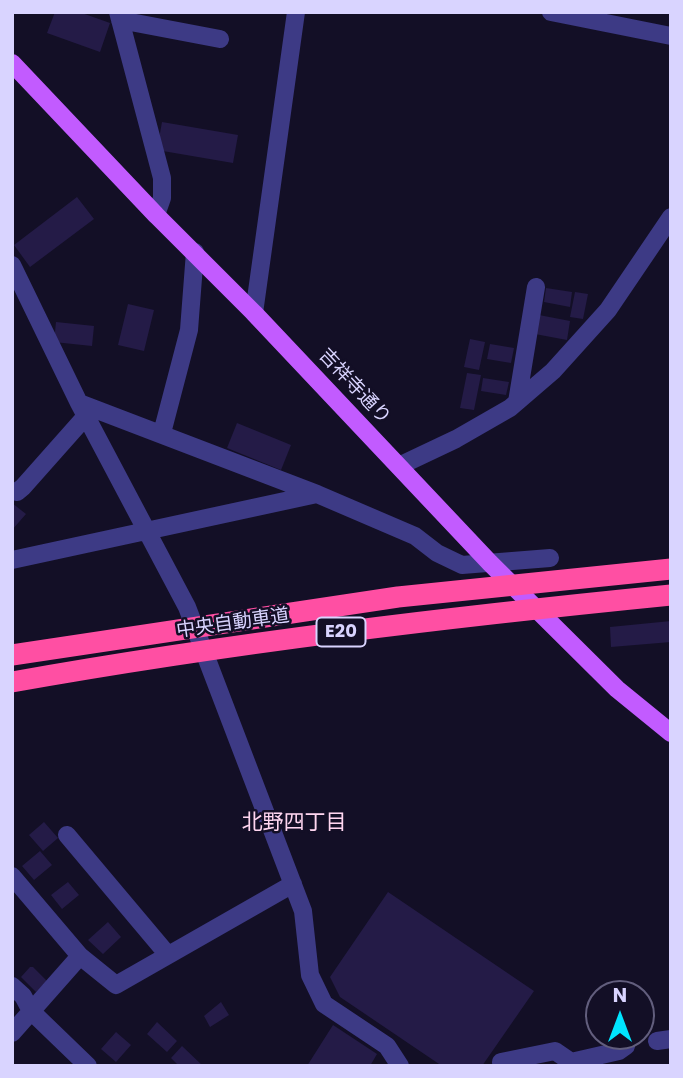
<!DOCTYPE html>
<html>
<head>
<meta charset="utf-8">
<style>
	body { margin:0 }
	#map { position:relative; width:683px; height:1078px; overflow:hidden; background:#130f26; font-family:Poppins,sans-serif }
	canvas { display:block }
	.frame { position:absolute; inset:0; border:14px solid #d9d4ff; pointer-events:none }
	.north { position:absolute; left:585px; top:980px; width:70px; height:70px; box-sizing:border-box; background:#130f26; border:2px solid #625e7d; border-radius:50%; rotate:0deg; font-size:19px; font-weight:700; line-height:28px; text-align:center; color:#d9d4ff }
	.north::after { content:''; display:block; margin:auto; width:24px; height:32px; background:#00e5ff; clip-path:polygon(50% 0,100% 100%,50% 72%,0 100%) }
</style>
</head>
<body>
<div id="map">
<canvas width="683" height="1078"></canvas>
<div class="frame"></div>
<div class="north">N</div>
</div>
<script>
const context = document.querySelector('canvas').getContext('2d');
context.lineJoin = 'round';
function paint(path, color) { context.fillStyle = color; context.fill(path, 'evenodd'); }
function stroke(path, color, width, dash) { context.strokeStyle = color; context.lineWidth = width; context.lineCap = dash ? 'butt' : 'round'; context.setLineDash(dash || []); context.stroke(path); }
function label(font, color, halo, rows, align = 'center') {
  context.font = font + ' Poppins,"Noto Sans JP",sans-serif'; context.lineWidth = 5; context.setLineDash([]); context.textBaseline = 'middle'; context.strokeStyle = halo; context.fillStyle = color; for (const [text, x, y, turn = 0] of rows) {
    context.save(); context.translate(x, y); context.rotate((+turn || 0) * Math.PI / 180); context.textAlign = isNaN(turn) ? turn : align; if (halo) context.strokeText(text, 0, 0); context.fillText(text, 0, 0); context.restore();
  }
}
paint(new Path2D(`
	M55,12H79L110,23L100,52L47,33Z
	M162,122L238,135L233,163L157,150Z
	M77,197L94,219L30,267L14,245Z
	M546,288L572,292L570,307L544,302Z
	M575,292L588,294L583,319L570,317Z
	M128,304L154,310L144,351L118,345Z
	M539,315L570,321L567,340L535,334Z
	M56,322L94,326L92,346L54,342Z
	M470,339L485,342L479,370L464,367Z
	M490,344L514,348L511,363L487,359Z
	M467,373L481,375L474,410L460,408Z
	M483,378L509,382L506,395L481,391Z
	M237,423L291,445L281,470L227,448Z
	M12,503L26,514L12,530Z
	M671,621V642L611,647L610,627Z
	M44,822L58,838L43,851L29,835Z
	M40,851L52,865L34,880L22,866Z
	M68,882L79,895L62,909L51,895Z
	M388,892L534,991L482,1066H442L340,997L330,977Z
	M108,922L121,937L103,954L88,940Z
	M30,967H33L47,981L36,992L21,977Z
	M221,1002L229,1015L210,1027L204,1016Z
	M157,1022L177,1041L167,1052L147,1034Z
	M333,1025L377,1054L370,1066H307Z
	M116,1032L131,1045L116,1062L101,1049Z
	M182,1046L203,1066H179L171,1058Z`), '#241b47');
stroke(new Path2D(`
	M118,12L162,178V198L156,215
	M551,12L671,36
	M120,20L220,39
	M12,265L79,403L187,607L303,911L310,975L324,1004L387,1046L400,1066
	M254,313L296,12
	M517,402L536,287
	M79,403L317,494L415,536L437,553L462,565L550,558
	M162,433L189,330L195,252
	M399,466L456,439L510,408L553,371L608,310L671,217
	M12,491L17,492L23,487L86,416
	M12,560L317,494
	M67,835L168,955
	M12,876L80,956L116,985L293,884
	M12,986L23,996L31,1011L88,1066
	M12,1033L80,956
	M657,1041L671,1039
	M501,1062L555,1051L571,1062L619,1051L626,1046`), '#3d3a85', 18);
stroke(new Path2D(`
	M12,63L156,215L254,313L490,563L617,689L671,733`), '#c25bff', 18);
stroke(new Path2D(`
	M12,655L398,597L671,569
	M12,682C230,643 450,617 671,595`), '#ff4fa3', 21);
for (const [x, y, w] of [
	[341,632,49]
]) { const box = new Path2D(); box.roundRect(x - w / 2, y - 14.5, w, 29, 5); context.fillStyle = '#130f26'; context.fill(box); stroke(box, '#d9d4ff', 2); }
label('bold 18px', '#d9d4ff', null, [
	["E20",341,632]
]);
label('19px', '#d9d4ff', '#130f26', [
	["吉祥寺通り",354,387,47],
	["中央自動車道",233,624,-8]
]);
label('21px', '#ffd6f0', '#130f26', [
	["北野四丁目",294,824]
]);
</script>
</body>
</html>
